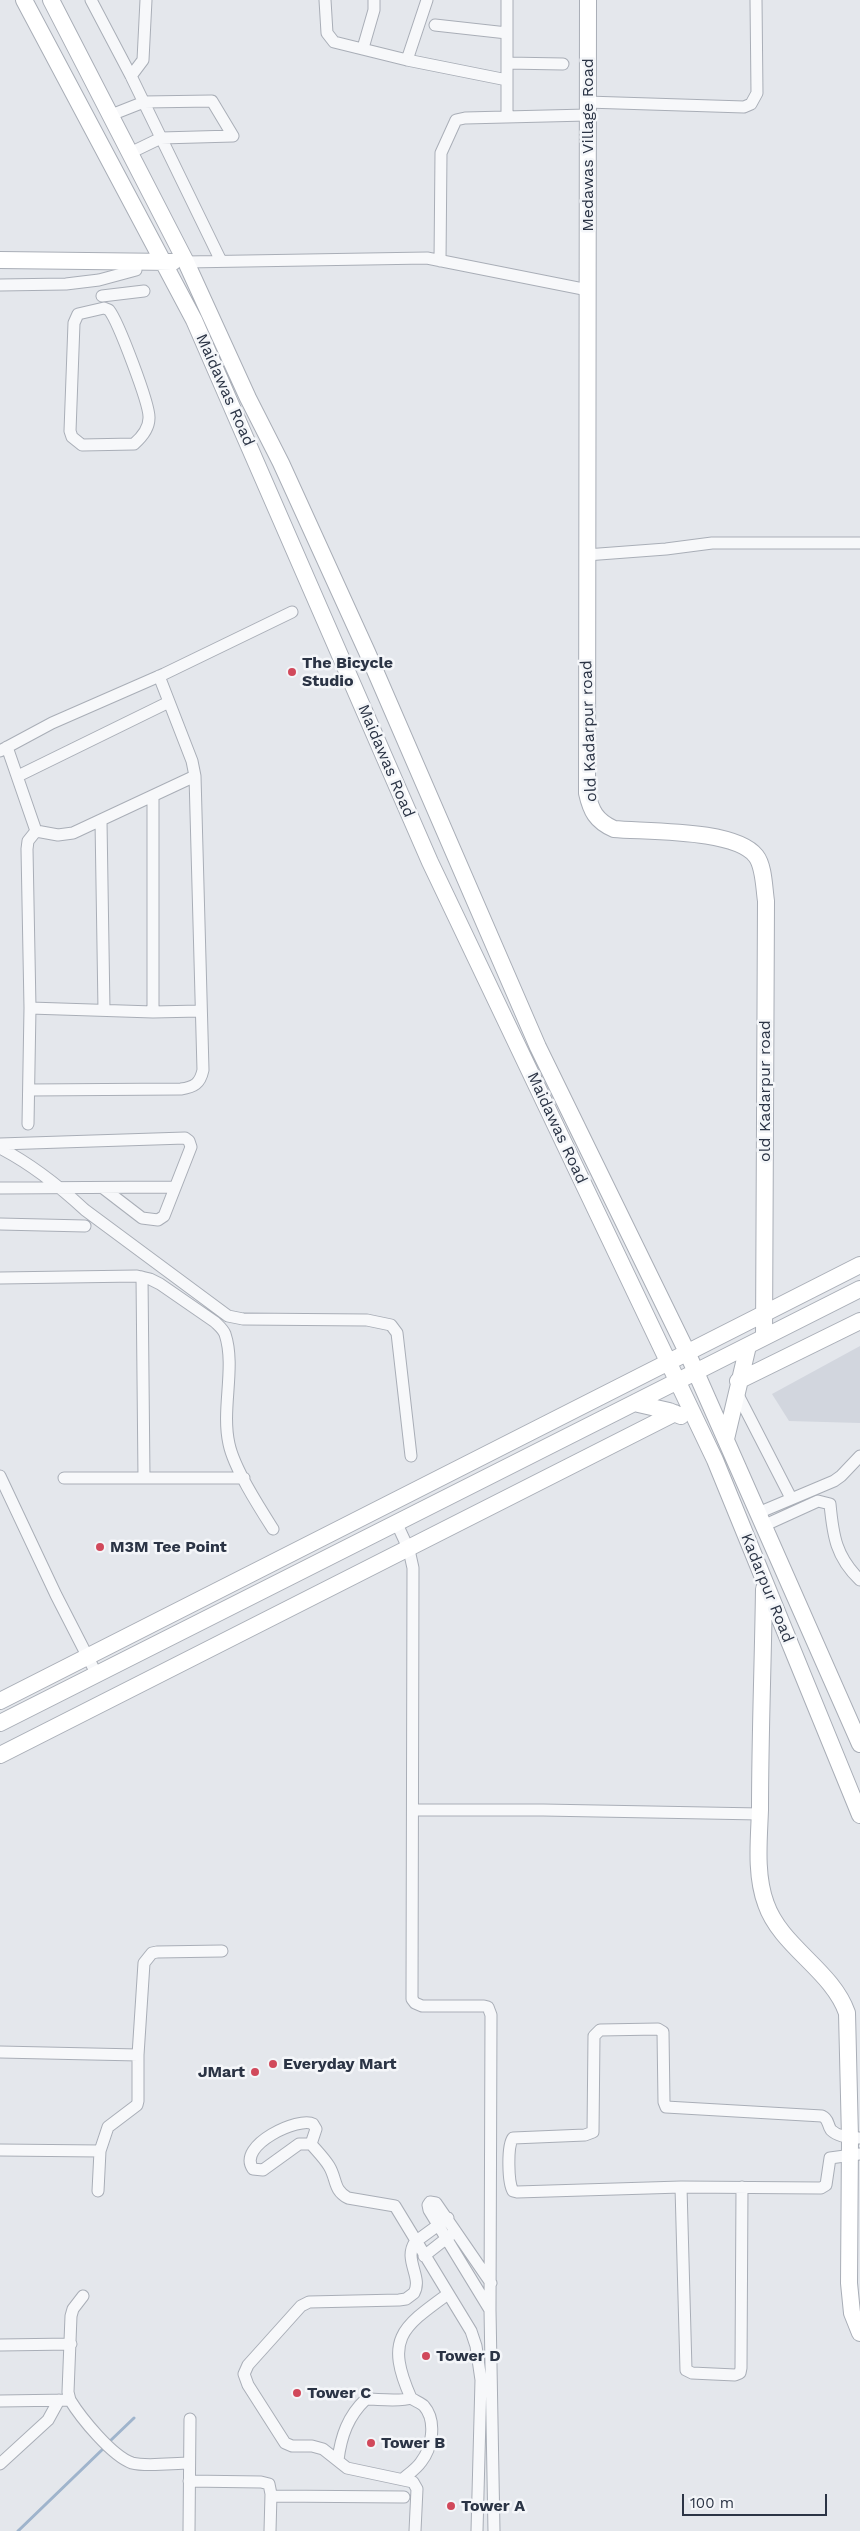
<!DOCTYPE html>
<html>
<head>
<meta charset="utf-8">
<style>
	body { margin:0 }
	#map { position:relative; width:860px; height:2531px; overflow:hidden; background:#e4e7ec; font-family:"Work Sans",sans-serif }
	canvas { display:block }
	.scale { position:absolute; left:682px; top:2494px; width:145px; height:22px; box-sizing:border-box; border:2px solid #2b3445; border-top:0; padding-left:6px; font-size:15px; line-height:18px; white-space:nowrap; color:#2b3445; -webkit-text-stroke:4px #f4f6f9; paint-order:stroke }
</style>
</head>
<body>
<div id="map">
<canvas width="860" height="2531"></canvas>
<div class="scale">100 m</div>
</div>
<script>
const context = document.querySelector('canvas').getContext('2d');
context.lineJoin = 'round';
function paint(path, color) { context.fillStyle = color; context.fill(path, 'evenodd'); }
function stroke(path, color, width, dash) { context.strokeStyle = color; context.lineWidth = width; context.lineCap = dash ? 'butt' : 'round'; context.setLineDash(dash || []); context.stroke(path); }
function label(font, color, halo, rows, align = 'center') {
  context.font = font + ' "Work Sans",sans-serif'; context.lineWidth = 5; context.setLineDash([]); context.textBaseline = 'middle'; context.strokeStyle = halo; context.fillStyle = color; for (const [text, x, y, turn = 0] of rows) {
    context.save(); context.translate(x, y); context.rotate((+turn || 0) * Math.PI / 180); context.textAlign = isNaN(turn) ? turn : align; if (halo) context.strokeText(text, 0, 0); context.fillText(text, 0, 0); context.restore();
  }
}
paint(new Path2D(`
	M860,1346V1423L789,1421L772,1394Z`), '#d2d6de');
stroke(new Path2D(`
	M109,2442L134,2418
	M18,2531L105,2447`), '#9fb4cc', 3);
const street = new Path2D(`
	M91,0L131,76L221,261
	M325,0L327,33L334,42L407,60L507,80
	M507,0V117
	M435,25L507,33
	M363,48L374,10V0
	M407,60L427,0
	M507,63L563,64
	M131,76L143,60L146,0
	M587,102L744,107L751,104L757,93L756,0
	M111,115L144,102L212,101L233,136L161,138L130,153
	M440,261L441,153L456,120L465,118L587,115
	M186,262L427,258L588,290
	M0,285L66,284L99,280L136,270
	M102,296L144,291
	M104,308L109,310C118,321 150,405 149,418C149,429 142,437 134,444L82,445L72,437L70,431L74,323L78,314Z
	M586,555L666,549L712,543H860
	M7,747L36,831
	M0,751L52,723L164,674L292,612
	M18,776L169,702
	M153,796V1012
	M101,821L104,1010
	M36,831L58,835L73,833L195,776
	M30,1008L153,1012L200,1011
	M29,1090L181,1089C194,1087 200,1084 203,1070L195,776L192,761L159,676
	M28,1124L30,1008L27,849L28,841L36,831
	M0,1144L185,1138L189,1141L191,1147L164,1216L158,1220L142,1218L103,1188
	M0,1148C31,1164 59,1186 85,1210L228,1316L243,1319L367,1320L391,1325L397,1333L411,1456
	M0,1188L175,1187
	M0,1224L85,1226
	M142,1277L144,1478
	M0,1278L137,1276L150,1279L160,1284L215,1322C219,1326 223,1329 225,1334C236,1367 221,1409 229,1444C234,1468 259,1507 273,1529
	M736,1391L791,1498
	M0,1476L56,1595L97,1675
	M64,1478H244
	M758,1513L834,1481L841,1476L860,1456
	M397,1524L409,1550L413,1568L412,1999L415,2003L422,2006H484L488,2007L491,2015L490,2310L494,2531
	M763,1526L818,1501L830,1504C833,1536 836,1557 860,1580
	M413,1810H543L760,1814
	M0,2052L138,2055
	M860,2138C851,2138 838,2137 831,2130C827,2124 829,2119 822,2116L666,2107L664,2102L663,2032L658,2029L600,2030L594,2036L593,2132L585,2135L513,2138C507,2146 508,2183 513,2191L517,2192L681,2187L821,2188L826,2185L830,2158L860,2154
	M311,2144L316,2129L313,2124C300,2116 236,2145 253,2169L263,2170L299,2144H311C317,2151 324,2158 329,2166C337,2179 333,2190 348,2198L395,2206L471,2331L476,2346L481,2380L477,2531
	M0,2150L100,2151
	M681,2187L686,2370L692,2373L735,2375L740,2373L741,2368L742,2187
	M98,2191L100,2151L108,2127L137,2105L138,2101V2055L144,1963L152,1953L157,1952L222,1951
	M424,2256L452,2234
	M490,2310L429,2210L428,2205L430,2202L436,2203L491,2283
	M0,2345L71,2344
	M70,2400C81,2418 112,2456 132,2463C146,2467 174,2463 189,2463
	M0,2401L70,2400L68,2392L71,2316L73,2309L83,2296
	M338,2460C341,2436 348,2416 366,2399C378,2399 401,2402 411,2398C385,2339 401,2328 448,2294
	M0,2464L48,2420L59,2400
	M404,2478C410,2473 417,2468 421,2462C432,2448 437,2421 424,2406C421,2403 415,2401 411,2398
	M189,2481L261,2482L269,2484L271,2494L270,2531
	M271,2496L404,2497
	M189,2531L190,2419
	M415,2531L417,2489L413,2482L347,2468L323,2449L312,2446H292L285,2443L248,2385L244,2374L248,2365L301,2306L309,2302L399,2300L406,2299L414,2293C423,2277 403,2260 415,2242L448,2218`);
const secondary = new Path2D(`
	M24,0L194,320L430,862L715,1460L860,1815
	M51,0L186,262L248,398L281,463L367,652L538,1047L687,1352L860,1744
	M588,0L587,793C591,811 596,821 614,829C647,832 735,829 756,856C764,866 764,888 766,901L764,1337
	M0,260L173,262
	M738,1381L860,1321
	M634,1403L669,1411L681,1416
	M726,1439L748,1346
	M764,1589C763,1663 760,1736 760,1810C759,1839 755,1875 766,1904C781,1947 832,1970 847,2013L850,2138L849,2283L852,2313L860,2333
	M0,1701L860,1265
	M0,1723L860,1289
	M0,1755L675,1413`);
stroke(street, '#a9aeb7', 13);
stroke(secondary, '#a9aeb7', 18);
stroke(street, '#f7f8fa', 11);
stroke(secondary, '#fff', 16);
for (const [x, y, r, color] of [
	[292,672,5,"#d1495b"],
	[100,1547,5,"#d1495b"],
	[273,2064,5,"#d1495b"],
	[255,2072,5,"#d1495b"],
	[426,2356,5,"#d1495b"],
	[297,2393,5,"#d1495b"],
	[371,2443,5,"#d1495b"],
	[451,2506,5,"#d1495b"]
]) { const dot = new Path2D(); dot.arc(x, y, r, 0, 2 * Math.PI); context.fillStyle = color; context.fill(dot); stroke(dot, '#f4f6f9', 2); }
label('16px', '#2b3445', '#f4f6f9', [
	["Medawas Village Road",588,145,-90],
	["Maidawas Road",225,390,66],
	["old Kadarpur road",589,731,-92],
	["Maidawas Road",386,761,67],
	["old Kadarpur road",765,1091,-90],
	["Maidawas Road",557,1128,65],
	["Kadarpur Road",767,1588,68]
]);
label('bold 16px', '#2b3445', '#f4f6f9', [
	["The Bicycle",302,663],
	["Studio",302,681],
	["M3M Tee Point",110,1547],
	["Everyday Mart",283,2064],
	["JMart",245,2072,"right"],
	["Tower D",436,2356],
	["Tower C",307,2393],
	["Tower B",381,2443],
	["Tower A",461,2506]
], 'left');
</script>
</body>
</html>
